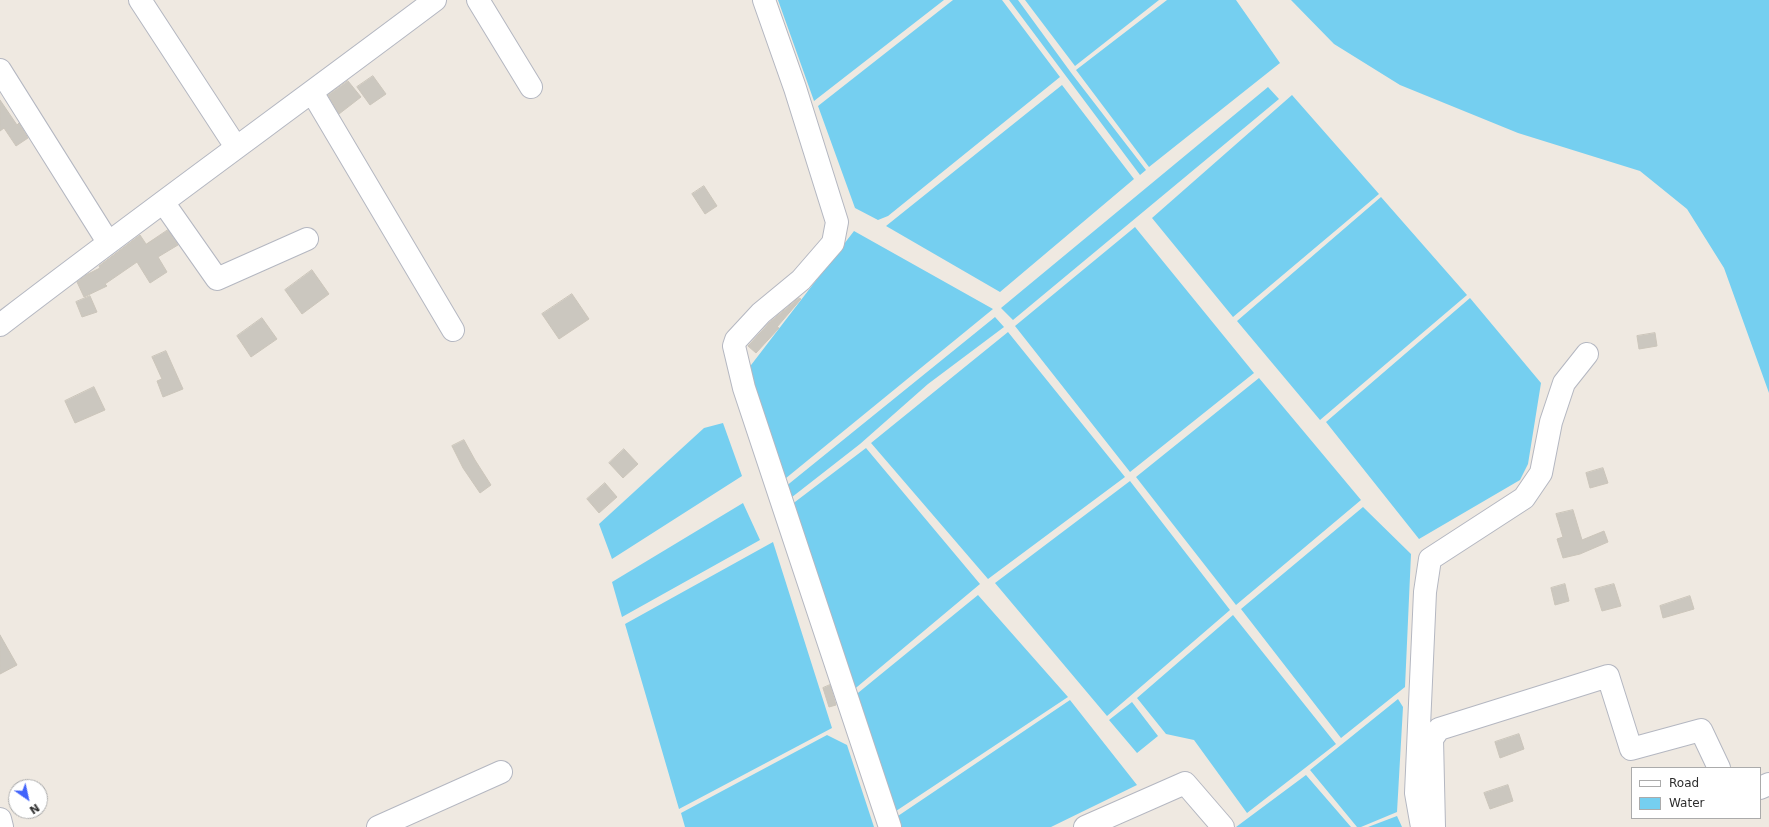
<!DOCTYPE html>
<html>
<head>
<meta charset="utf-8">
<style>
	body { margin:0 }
	#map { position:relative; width:1769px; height:827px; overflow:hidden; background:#efe9e1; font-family:"DejaVu Sans",sans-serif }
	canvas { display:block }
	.legend { position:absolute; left:1631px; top:767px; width:130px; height:52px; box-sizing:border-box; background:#fff; border:1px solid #ababab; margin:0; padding:5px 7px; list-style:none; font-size:12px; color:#2e2e2e }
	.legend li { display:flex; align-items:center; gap:8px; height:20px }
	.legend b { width:20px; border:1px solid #ababab }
	.north { position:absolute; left:8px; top:779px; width:40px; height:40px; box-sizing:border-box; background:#fff; border:1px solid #ababab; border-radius:50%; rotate:146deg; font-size:11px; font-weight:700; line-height:16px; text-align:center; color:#2e2e2e }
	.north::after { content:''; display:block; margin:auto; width:14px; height:18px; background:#4264fb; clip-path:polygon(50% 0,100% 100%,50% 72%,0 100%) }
</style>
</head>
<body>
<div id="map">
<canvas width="1769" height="827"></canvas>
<ul class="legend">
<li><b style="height:5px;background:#fff"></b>Road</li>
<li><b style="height:11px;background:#75cff0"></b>Water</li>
</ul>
<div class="north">N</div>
</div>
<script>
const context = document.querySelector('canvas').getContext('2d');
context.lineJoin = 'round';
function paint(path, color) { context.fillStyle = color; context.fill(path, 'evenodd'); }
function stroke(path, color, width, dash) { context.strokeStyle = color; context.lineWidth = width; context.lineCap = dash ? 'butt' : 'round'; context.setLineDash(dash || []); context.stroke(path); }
paint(new Path2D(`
	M778,0H944L814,101Z
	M953,0H1002L1060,77L888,216L878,220L855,208L818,106Z
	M1009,0H1018L1072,74L1146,170L1140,175Z
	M1025,0H1159L1075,66Z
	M1167,0H1236L1280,63L1149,167L1076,70Z
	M1291,0H1769V393L1724,268L1687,209L1640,171L1518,133L1400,85L1334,44Z
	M1062,85L1134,179L1000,292L886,226Z
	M1268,87L1279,99L1013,320L1001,308Z
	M1292,95L1379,194L1233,317L1152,218Z
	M1381,197L1467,295L1320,420L1237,321Z
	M1135,227L1254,373L1130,472L1015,326Z
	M854,231L993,309L780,483L748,369Z
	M1470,298L1541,383L1528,464L1520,480L1419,539L1326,422Z
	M995,317L1004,327L928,384L860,444L787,501L785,487Z
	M1008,332L1125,477L988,579L871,443Z
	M1259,378L1361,500L1236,605L1136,477Z
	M723,423L742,476L612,559L599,524L704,428Z
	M866,448L980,584L851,692L791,505Z
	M1130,481L1230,610L1107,716L995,583Z
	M743,503L760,540L622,617L612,582Z
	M1363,507L1411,554L1405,687L1341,738L1241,609Z
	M773,542L832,728L679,809L625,624Z
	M978,595L1068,697L890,815L853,697Z
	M1233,615L1336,744L1247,813L1194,740L1166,734L1137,698Z
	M1398,699L1403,707L1397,812L1361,827H1357L1310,770Z
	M1070,700L1137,785L1051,827H894L892,820Z
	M1132,702L1158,736L1137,753L1109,720Z
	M827,735L847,745L874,827H685L681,813Z
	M1306,775L1351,827H1236Z
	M1397,816L1402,827H1368Z`), '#75cff0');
const building = new Path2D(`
	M373,76L386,94L370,105L357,87Z
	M348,81L361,97L339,114L328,95Z
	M0,100L17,125L19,123L28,138L16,146L4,128L0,131Z
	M704,186L717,206L705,214L692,194Z
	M168,230L178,245L158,257L167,272L150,283L137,262L105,284L107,286L84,297L77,282L86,275L100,268L99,266L140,235L146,244Z
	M312,270L329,294L302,314L285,290Z
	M572,294L589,319L559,339L542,314Z
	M90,296L97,312L82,317L76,302Z
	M799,298L801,299L777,327L779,328L756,353L748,346L770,322Z
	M262,318L277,339L251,357L237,336Z
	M1655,333L1657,346L1639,349L1637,336Z
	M166,351L183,389L163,397L157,381L162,379L152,357Z
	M94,387L105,410L75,423L65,401Z
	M464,440L475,460L491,485L480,493L463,468L452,446Z
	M624,449L638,464L623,478L609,463Z
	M1603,468L1608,483L1590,488L1586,473Z
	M605,483L617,497L599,513L587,499Z
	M1573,510L1582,540L1604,531L1608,542L1580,554L1563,558L1557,539L1563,537L1556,514Z
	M1565,584L1569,601L1555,605L1551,588Z
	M1614,584L1621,606L1602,611L1595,589Z
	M1690,596L1694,609L1663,618L1660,606Z
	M0,635L17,665L0,674Z
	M830,685L836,705L829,707L823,688Z
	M1519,734L1524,749L1500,758L1495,742Z
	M1508,785L1513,801L1490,809L1484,793Z`);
paint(building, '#cbc7bf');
stroke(building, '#cbc5ba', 1);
const minor = new Path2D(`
	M140,0L236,147
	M478,0L531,87
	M764,0L795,88L837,222L833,243L801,280L761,313L736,340L734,346L744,388L890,827
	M0,70L108,242
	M312,92L453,330
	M163,202L217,279L307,239
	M0,325C143,215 290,109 435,0
	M1760,788L1769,784
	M0,819L2,827
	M378,827L501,772
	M1085,827L1185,783L1223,827
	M1422,827L1416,793L1425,592L1430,559L1524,498L1541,473L1551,422L1564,383L1587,354
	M1434,827L1432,739L1439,729L1608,676L1631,749L1701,730L1719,768`);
stroke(minor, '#b4b7c1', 24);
stroke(minor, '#fff', 22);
</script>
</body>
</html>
